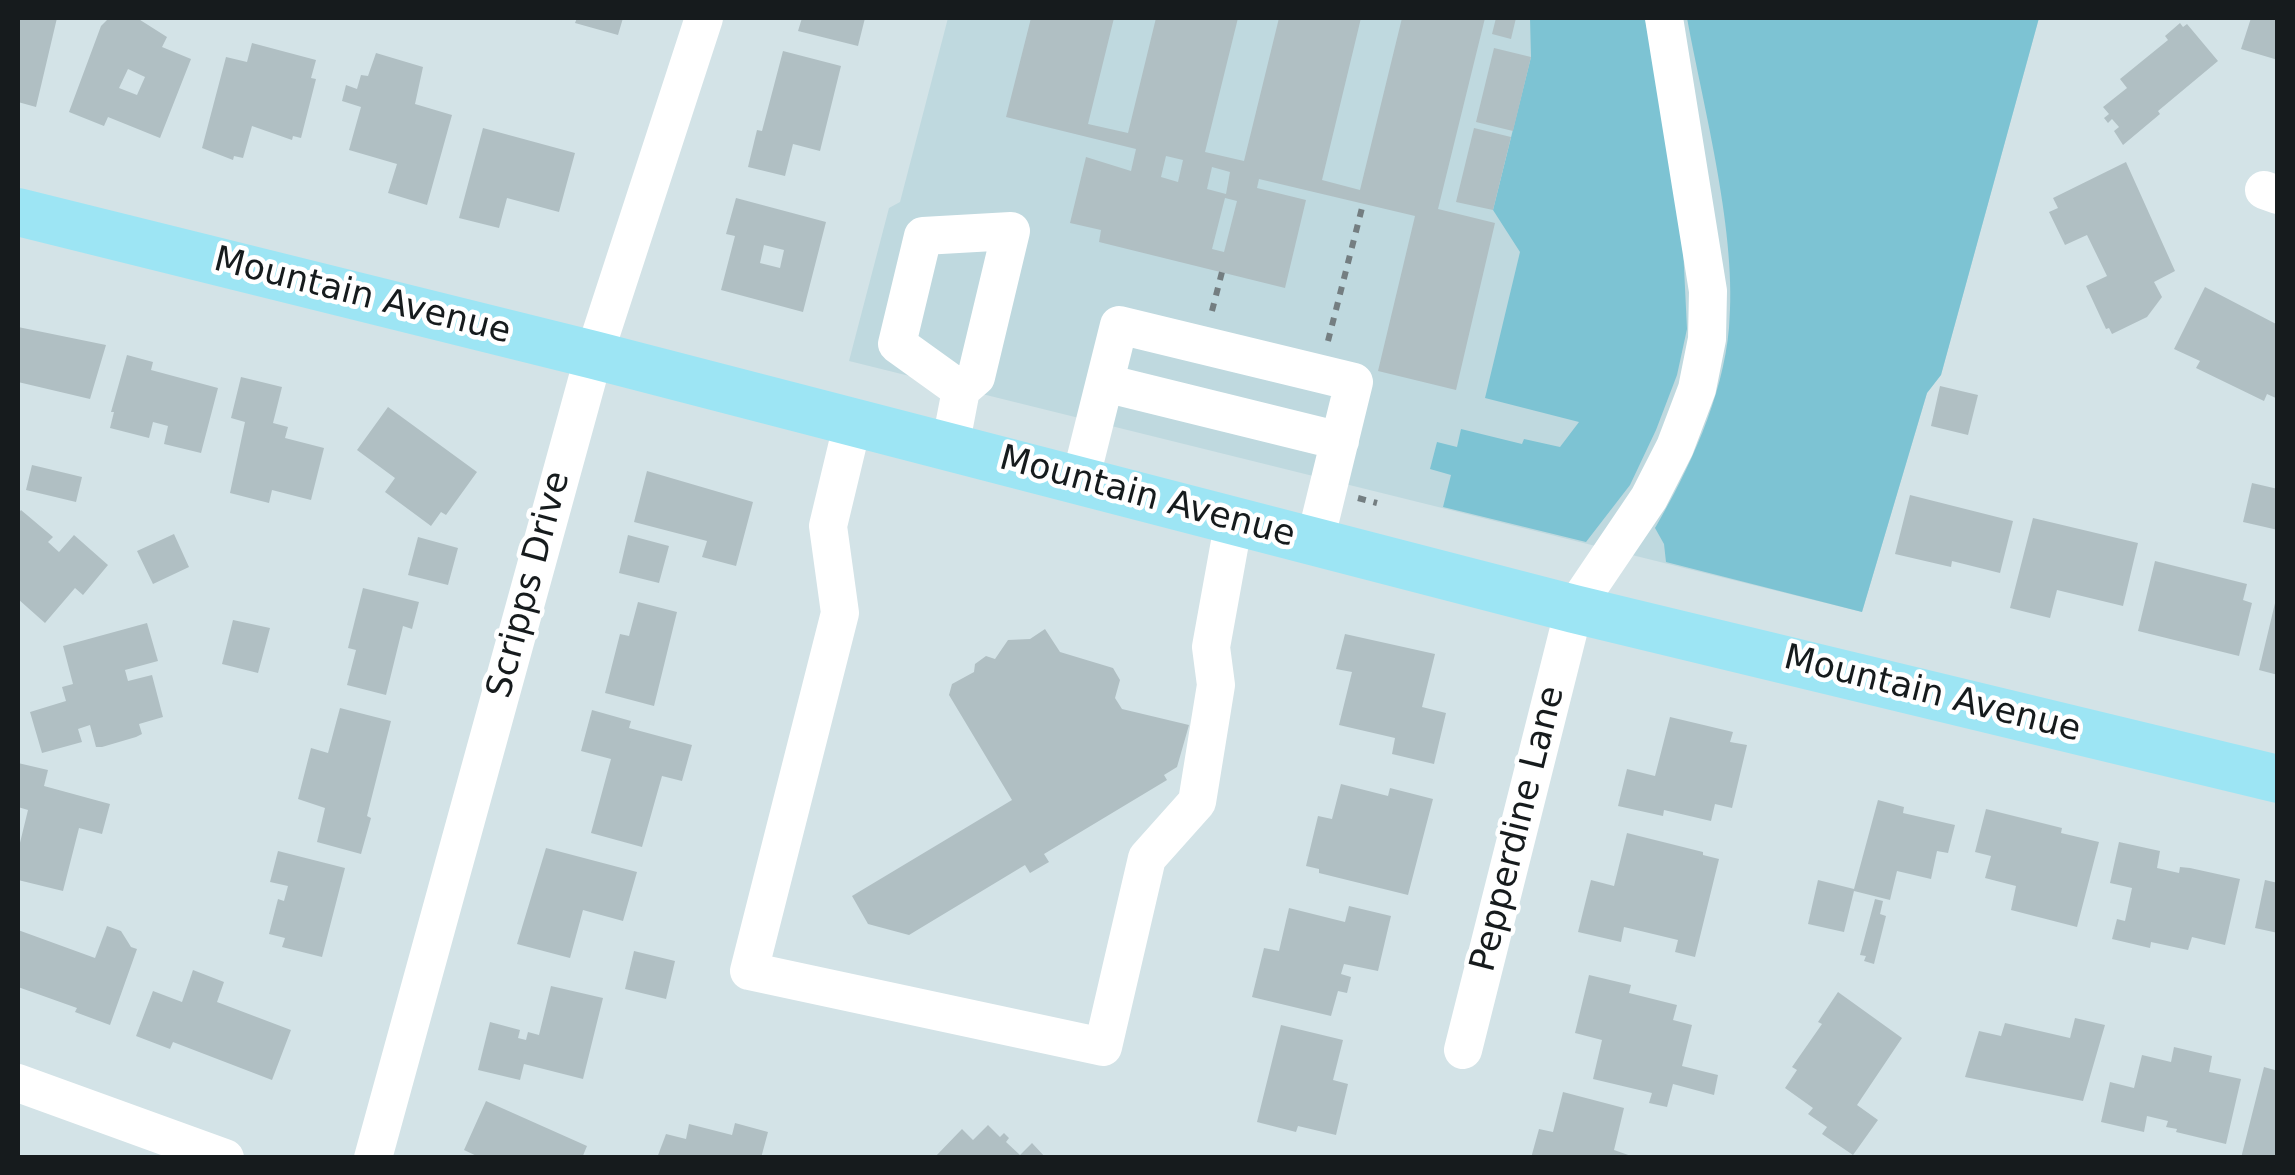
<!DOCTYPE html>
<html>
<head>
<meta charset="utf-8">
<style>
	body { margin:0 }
	#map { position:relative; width:2295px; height:1175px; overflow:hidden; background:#d3e3e7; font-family:"DejaVu Sans",sans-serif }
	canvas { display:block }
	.frame { position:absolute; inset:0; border:20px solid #161b1d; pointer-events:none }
</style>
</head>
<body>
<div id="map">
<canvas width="2295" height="1175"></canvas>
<div class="frame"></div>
</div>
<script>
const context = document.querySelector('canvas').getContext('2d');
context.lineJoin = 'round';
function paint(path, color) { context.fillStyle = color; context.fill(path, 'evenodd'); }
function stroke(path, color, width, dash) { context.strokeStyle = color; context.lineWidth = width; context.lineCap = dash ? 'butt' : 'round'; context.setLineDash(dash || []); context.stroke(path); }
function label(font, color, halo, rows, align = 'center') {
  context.font = font + ' "DejaVu Sans",sans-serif'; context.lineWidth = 9; context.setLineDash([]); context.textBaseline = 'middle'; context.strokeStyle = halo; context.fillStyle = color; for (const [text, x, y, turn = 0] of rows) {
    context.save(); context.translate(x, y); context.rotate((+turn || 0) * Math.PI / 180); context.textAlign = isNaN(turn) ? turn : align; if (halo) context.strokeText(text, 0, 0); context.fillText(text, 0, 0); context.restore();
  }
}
paint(new Path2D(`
	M948,18H2039L1941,375L1927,393L1862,612L849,361L889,208L900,202Z`), '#bfd9df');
paint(new Path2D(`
	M1530,18H1645L1681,206L1687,329L1677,375L1656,430L1630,485L1586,542L1443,507L1451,475L1430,469L1437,442L1457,447L1461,429L1522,444L1524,439L1560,447L1579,422L1485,398L1520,252L1493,210L1531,57Z
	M1687,18H2039L1941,375L1927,393L1862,612L1666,562L1664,544L1655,528C1689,470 1723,397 1729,328C1738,236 1704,110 1687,18Z`), '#7dc3d3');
paint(new Path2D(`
	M18,18H57L36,107L18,102Z
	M109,18H137L167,37L162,47L191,59L160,138L108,117L104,126L69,112L101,26ZM128,69L145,77L137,95L119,88Z
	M577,18H623L618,35L575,23Z
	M802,18H865L858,46L798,31Z
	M1031,18H1114L1088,124L1128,133L1156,18H1238L1205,152L1244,161L1279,18H1361L1322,180L1360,190L1402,18H1485L1438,209L1495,223L1456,390L1378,371L1415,216L1259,179L1257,188L1306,200L1285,288L1099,242L1101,230L1070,223L1086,157L1131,171L1136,149L1006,117ZM1166,156L1183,160L1178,182L1161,177ZM1212,167L1230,172L1226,194L1207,189ZM1225,198L1237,201L1224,252L1212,249Z
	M1496,18H1516L1511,39L1492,34Z
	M2251,18H2278V60L2241,49Z
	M2180,23L2183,27L2187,24L2218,61L2158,111L2160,114L2123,145L2114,131L2119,127L2112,119L2108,123L2104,118L2109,114L2103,107L2127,88L2120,79L2168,40L2165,36Z
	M252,43L316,60L311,78L316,79L301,138L293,136L292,140L252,126L243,158L234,156L233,160L202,148L226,57L247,62Z
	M1494,48L1531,57L1513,131L1476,122Z
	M783,51L841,66L820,151L793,144L785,176L748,167L757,130L762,131Z
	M376,53L423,67L415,104L452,115L427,205L388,193L397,164L349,150L361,107L342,101L346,85L357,89L361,75L368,76Z
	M483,128L575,153L559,212L507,198L499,228L459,218Z
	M1474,128L1511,137L1493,210L1456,202Z
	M2126,162L2175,271L2154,282L2162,297L2147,317L2112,334L2109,328L2106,329L2086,286L2107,276L2087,235L2065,245L2049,212L2058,208L2053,198Z
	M736,198L826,222L803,312L721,290L735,236L726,234ZM764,245L784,250L780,268L760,263Z
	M2205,287L2278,325V399L2267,394L2264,401L2196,368L2200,361L2174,349Z
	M18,327L106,345L90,399L18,382Z
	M127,355L153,362L151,370L218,388L201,453L164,444L168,426L153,422L149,438L110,428L114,412H111Z
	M241,377L282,387L273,423L288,427L285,438L324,448L311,500L272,490L269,503L230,493L245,422L231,418Z
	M1940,386L1978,395L1968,435L1931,426Z
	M388,407L477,472L446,515L441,512L431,526L385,492L395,478L357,450Z
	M32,465L82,477L76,502L26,490Z
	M647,471L753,502L736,566L702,557L707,541L634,522Z
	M2252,483L2278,489V530L2243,522Z
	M1910,495L2013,521L2000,573L1952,561L1951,567L1895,554Z
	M21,510L53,537L48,542L59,552L74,535L108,565L83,595L75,588L45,623L18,599V514Z
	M2033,518L2138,543L2123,606L2057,590L2050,618L2010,608Z
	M174,534L189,567L153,584L137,551Z
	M628,535L669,546L659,583L619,573Z
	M418,537L458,548L448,585L408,575Z
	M2155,561L2247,584L2243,600L2252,603L2239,656L2138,631Z
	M363,588L419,602L412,629L403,626L386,695L347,685L356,650L348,648Z
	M2276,599H2278V675L2259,670Z
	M638,602L677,612L654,706L605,693L620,634L629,636Z
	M233,620L270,628L258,673L222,664Z
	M147,623L158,661L125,670L128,681L152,675L163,717L139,724L142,734L136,737L102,747H96L90,725L78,729L82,742L42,753L30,712L66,701L62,687L73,684L63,646Z
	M1045,629L1060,652L1113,668L1120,680L1115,698L1122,709L1189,725L1177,767L1164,775L1167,780L1044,854L1049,862L1030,873L1025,865L909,935L868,924L852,896L1012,800L949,695L952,684L974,672L975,664L986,656L995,659L1008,640L1030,639Z
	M1345,634L1435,654L1422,707L1446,713L1434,764L1392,754L1395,738L1339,725L1352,672L1336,669Z
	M340,708L391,721L367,816L371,818L361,854L317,842L325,808L298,799L311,748L328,753Z
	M592,710L631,721L629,728L692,745L682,781L662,776L642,847L591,833L611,759L581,751Z
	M1670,717L1733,732L1730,742L1747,745L1732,808L1715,804L1711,821L1664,810L1663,816L1618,806L1627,769L1655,776Z
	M18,763L48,770L44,786L110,804L102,834L79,828L63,891L18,880V851L28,810L18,807Z
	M1341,784L1388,796L1390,788L1433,799L1408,895L1319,873V869L1306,866L1318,816L1332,819Z
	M1878,800L1904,807L1903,813L1955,825L1948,853L1937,851L1931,879L1897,871L1890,900L1854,891L1844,932L1808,924L1818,880L1854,889Z
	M1986,809L2062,828L2061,833L2099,842L2077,927L2011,910L2016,886L1985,878L1991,856L1975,852Z
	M1627,833L1703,852V855L1719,859L1695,957L1675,952L1678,940L1624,927L1621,942L1578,932L1591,880L1614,886Z
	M2119,842L2160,851L2157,868L2179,873L2180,867L2190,868L2240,879L2225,945L2192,937L2188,950L2151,942L2150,948L2112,939L2117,919L2125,921L2132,888L2110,883Z
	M546,848L637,872L623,921L583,910L570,958L517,944Z
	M278,851L345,868L322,957L282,947L285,938L269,934L278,899L284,901L288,886L270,882Z
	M2265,880L2278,883V933L2255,928Z
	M1875,899L1883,901L1880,914L1886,916L1874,964L1864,961L1866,956L1860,955Z
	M1349,906L1391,916L1378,971L1344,964L1341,974L1351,977L1347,993L1338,991L1331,1016L1252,997L1264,948L1279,951L1289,908L1345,922Z
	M107,926L121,931L131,947L137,949L110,1025L75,1012L77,1008L18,987V930L95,958Z
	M634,951L675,961L666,999L625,989Z
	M193,970L224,982L217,1002L291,1030L272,1080L173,1042L170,1049L136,1036L153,991L182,1002Z
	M1589,975L1631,985L1629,993L1677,1005L1673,1020L1692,1025L1682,1066L1718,1075L1714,1095L1673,1084L1667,1107L1649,1103L1652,1093L1593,1079L1602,1040L1575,1033Z
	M551,986L603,998L583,1079L524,1064L520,1080L478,1070L490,1022L520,1030L518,1038L526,1040L528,1032L539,1035Z
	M1838,992L1902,1038L1857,1105L1878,1120L1853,1155L1822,1134L1827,1127L1808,1114L1813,1108L1785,1088L1797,1070L1792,1067L1822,1024L1818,1022Z
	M2075,1018L2105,1025L2083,1101L1965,1077L1979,1031L2001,1036L2005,1023L2070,1038Z
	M1281,1025L1343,1040L1333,1080L1348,1084L1336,1135L1298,1126L1296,1132L1257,1122Z
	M2174,1047L2212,1056L2209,1072L2241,1079L2226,1144L2176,1132L2177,1129L2166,1127L2168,1121L2147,1116L2144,1132L2101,1122L2110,1082L2134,1088L2142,1055L2171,1062Z
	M2264,1067L2278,1071V1158H2241Z
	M1563,1092L1624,1108L1614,1150L1637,1158H1531L1539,1129L1553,1132Z
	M486,1101L587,1146L582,1158H481L464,1150Z
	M735,1123L768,1132L761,1158H657L666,1134L686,1139L689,1124L732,1135Z
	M988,1125L1000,1137L1004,1133L1009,1138L1006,1142L1020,1155L1032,1143L1046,1158H934L962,1129L973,1140Z`), '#b0bfc3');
stroke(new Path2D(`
	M1212,311L1222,272
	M1328,341L1363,204
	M1358,498L1377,503`), '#747e81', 6, [8, 8]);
stroke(new Path2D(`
	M2264,190L2278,195
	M1105,383L1340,441
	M853,422L828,526L840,613L749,971L1103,1047L1147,858L1197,802L1216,685L1211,647L1234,520
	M950,447L961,390L976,377L1011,231L923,236L897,344L961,390
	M1080,481L1119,325L1354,382L1315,541
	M1463,1050L1574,609L1649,498L1675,447L1697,389L1707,339L1708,291L1664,18
	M18,1083L225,1158
	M373,1158L594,355L704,18`), '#fff', 38);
stroke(new Path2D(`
	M18,212L594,355L1574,609L2278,779`), '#9de5f4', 48);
label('35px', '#161b1d', '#fff', [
	["Mountain Avenue",362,297,14],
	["Mountain Avenue",1147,498,15],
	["Scripps Drive",530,585,-75],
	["Mountain Avenue",1932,695,14],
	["Pepperdine Lane",1519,829,-76]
]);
</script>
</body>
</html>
